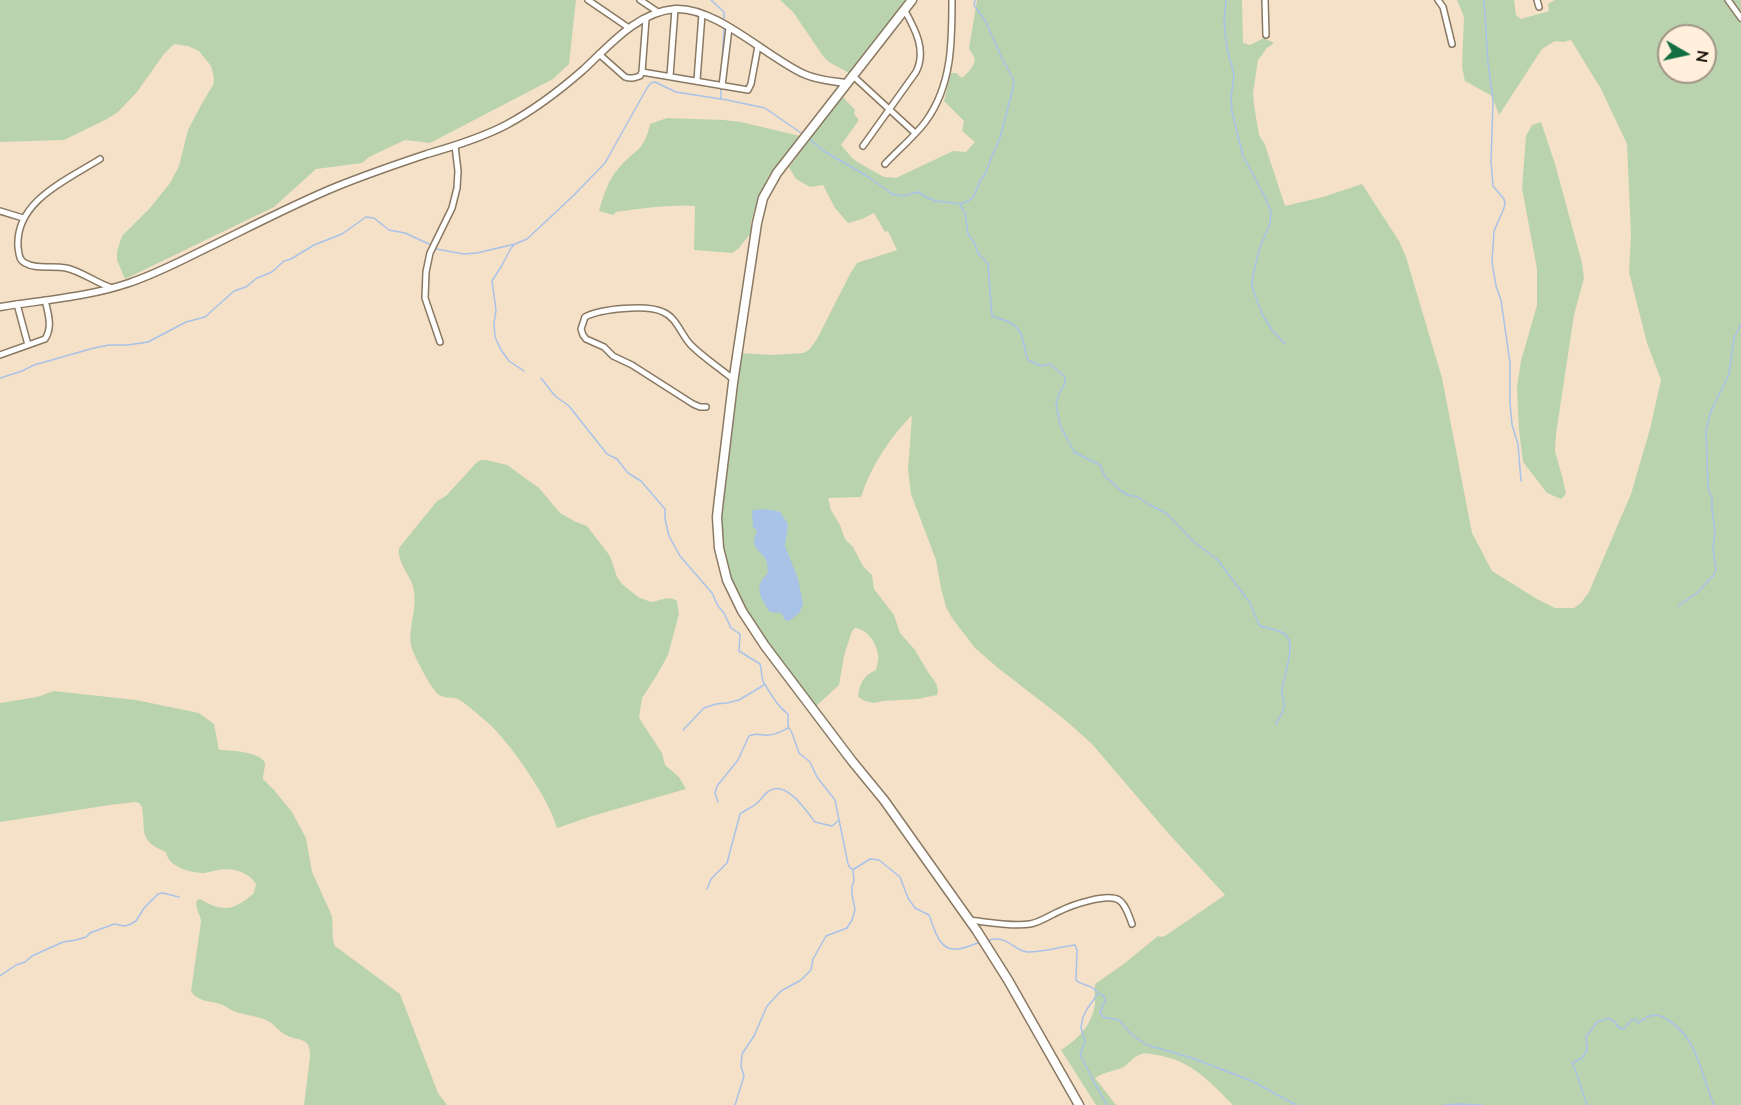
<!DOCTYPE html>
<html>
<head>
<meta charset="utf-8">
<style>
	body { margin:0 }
	#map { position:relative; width:1741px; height:1105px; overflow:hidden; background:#f5e1c8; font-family:Mulish,sans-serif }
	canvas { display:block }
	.north { position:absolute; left:1657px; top:24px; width:60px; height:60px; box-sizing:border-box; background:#ffefdb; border:2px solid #a09485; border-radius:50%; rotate:99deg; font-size:16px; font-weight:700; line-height:24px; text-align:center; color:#120c04 }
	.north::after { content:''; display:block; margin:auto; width:21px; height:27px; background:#136e42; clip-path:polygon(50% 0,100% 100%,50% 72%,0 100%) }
</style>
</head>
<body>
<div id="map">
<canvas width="1741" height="1105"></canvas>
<div class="north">N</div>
</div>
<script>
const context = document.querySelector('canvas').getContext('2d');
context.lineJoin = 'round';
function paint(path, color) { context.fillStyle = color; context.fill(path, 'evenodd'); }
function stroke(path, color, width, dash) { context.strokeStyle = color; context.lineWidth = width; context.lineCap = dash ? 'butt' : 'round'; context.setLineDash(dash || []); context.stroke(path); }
paint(new Path2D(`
	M0,0H576L569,64L553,79L430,143L405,140L369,157L362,163L316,169L274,207L125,279L117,260V251L122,236L150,208L170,183L179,166L188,130L200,107L213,85L214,80L213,73L211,66L199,51L188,46L174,44L164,54L137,92L118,112L107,119L64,140L0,142Z
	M780,0H906L849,73L829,62L823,56L793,12Z
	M977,0H1242L1243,43L1250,45L1264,38L1274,43L1267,48L1258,60L1253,93L1254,105L1259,135L1265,145L1285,206L1323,197L1362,184L1399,241L1406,257L1442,378L1472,533L1492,571L1537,599L1555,608H1574L1581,603L1589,592L1631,494L1650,429L1661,380L1647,343L1629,272L1631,236L1627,144L1601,89L1571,40L1563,42L1555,41L1542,49L1499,115L1492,96L1465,81L1462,67L1464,17L1457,0H1514L1516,15L1521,19L1549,11L1548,4L1555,0H1741V1105H1233C1210,1082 1191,1060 1157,1055C1151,1054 1145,1052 1139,1055C1132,1058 1130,1062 1125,1066C1120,1070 1103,1072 1095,1078L1116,1105H1096L1061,1050C1078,1039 1092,1025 1095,1004C1095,997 1094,991 1095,984L1125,963L1158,936L1160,937L1165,936L1225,895L1168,833L1092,744L1064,719L998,668L975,648L952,618L946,607L941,588L936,560L911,494L908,470L912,415C889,439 871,466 861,497L828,498L831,510L840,525L845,539L853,547L863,566L872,575L874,589L894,615L900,633L915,650L928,672L936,683L938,691L937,695L918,699L883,701L874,703L865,701L858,697C860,683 863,676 876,670C877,665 879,659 878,654C876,642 867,629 855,628L852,631L844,656L839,685L815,707L751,619L732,583L725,557L721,531V498L741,353L772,355L803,353L809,350L817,339L850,274L857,263L897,250L888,231L885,232L874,213L862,219L848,223L835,208L823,185L810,187L796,179L789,167L842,96L855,110L854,114L859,120L841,145L852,158L859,163L884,177L896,178L953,151L966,152L975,142L962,131L964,121L944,101L951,73H956L962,78C967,74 977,64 974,57C973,54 970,51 969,48ZM1669,36H1705V72H1669Z
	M667,118L724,120L741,122L800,136L768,177L756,205L751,222V233L738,249L732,253L694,250L695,206C668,205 643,208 616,212L613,215L599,211C603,197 608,180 618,169C634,149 644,153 650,124Z
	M1541,122L1555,164L1582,263L1584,278L1574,315L1556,434L1555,451L1562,476L1566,494L1561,499L1547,493L1523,462L1519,430L1517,387L1521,361L1537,305V269L1522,188L1526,136L1532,125Z
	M481,460H486L507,465L539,488L560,513L576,522L587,526L610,556L617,577L622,584L638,597L651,602C661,601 668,595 677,601L679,614L668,655L657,675L642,698L639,718L662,753L665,765L679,777L686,789L592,816L557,828C550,800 509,741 487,722C481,717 464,702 458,699C451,696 444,700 437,693C431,688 412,653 411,645C408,630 417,609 414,591C412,576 397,564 399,548L437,501L446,496L477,462Z
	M54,691L136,700L189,711L199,713L214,724L219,750C228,750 264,752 265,764C265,768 263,774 263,779L274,790L292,812L306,838L312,872L332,916L333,940L335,946L400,994L438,1093L447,1105H304L310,1057C311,1036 299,1042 286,1035C277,1031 274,1022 264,1019C255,1016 245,1015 236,1012C230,1010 226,1006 220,1004C210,1001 196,1001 191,991L201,922C201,914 194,908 197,900L200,899C223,913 235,910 254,893L256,884C247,870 229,867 214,871C212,871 206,873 204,873C191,873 168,867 166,852C138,840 146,834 142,807L139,803L135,802L110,805L0,822V703L37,697Z`), '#bad3af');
paint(new Path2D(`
	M767,509L780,512L788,524L785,546L798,579L803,604L800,612L789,621L783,619L784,617L781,613C778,612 774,613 771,612C768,611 766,606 765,604C757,592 757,583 768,573C767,568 768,563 765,558C759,549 749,547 757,532L756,529L753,528L752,512L753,510Z`), '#a8c2e8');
stroke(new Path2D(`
	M711,0L724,12V23
	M1226,0L1224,22L1227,49L1234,74L1231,98L1232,112L1243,156L1264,195L1271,212L1270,224L1260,247L1253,275L1252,287L1262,314L1272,330L1285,344
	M1484,0L1488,63L1493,101L1491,161L1493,186L1504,199L1505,203L1504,208L1494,231L1492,262L1496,286L1501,300L1510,363V402L1512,425L1518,444L1521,481
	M722,63L724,28
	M721,98V88
	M808,138L824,151L870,178L892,194L903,196L918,192L928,198L936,201L961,204L970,200L974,196L980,181L985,174L992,156L1000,138L1013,88L1014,81L1001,56L986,22L974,5L975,0
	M961,205L962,209L965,212L968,234L974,242L978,253L988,264L992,316C998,318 1005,320 1011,323C1025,331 1023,347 1028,360L1041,366L1050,364L1065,377V383L1059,394L1056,403L1060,425L1074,452L1100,465L1105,477L1112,482L1121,491L1128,495L1138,497L1148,504L1166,513L1195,543L1217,559L1250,603L1259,625C1268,630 1281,628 1288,638C1294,648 1284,678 1282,689C1281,695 1285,700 1284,707C1283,713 1279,719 1276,724
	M514,245L511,248L501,267L492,281L496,310L494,324L495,337L501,350L509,361L524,371
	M436,249L464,254L477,253L515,244L527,239L574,195L605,163L647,88L651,83L655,82L676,92L727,100L765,108L804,135
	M0,378L22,371L34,365L94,348L109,345H128L148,342L186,322L205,317L234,291L246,287L257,278L272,272L284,261L291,259L314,245L342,234L366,217L374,218L389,230L405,233L429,244
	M541,378L555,396L569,406L607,454L617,459L628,473L641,481L665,509V519L669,536L680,556L712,593L718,606L724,613L731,628L740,634L739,651L760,664C762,670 761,678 764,683C771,694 777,706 788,714V726L792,733L799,753L810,762L817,777L835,800L848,864L850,868L853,869
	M1678,606L1697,593L1713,576L1716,570L1713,548L1715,532L1712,510V498L1708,488L1706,430L1711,411L1729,374L1734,338L1741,324
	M683,730L704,708L716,704L727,703L739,700L764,685
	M718,802L715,793L717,786L738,760L749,736C757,732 761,736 769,735C776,735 782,731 788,728
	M854,869L870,859L879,860L900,877L908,898L915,908L929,915C934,927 938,949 954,949C962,950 971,945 978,943
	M707,889L711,879L727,863L740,814C745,810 751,808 756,804C760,801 764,794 769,791C786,779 807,812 815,822L832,826L838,821
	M989,940C1009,935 1013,951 1028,952C1043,952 1059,947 1075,945L1077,950L1076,980C1081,985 1087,984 1093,988C1098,992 1098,994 1104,996L1105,1001L1100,1012L1103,1017L1119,1020L1132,1035L1147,1045L1192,1058L1252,1081L1296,1105
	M0,976L16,965L25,962L32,956L63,942L76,940L86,937L90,933L114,924L125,926L131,924L136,921L144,908L158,894L163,893L179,897
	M1097,995L1087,1009L1083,1017L1081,1027L1085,1042L1080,1054L1095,1084L1107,1105
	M735,1105L744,1076L741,1066L742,1054L754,1036L767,1006L781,991L801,980L811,970L813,959L826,936L847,928L852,920L855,910L852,894V886L854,881L853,870
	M1443,1105L1459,1104L1482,1105
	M1587,1105L1575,1069L1572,1063L1582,1058L1587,1050L1586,1037L1597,1022L1609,1018L1615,1022L1618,1027L1623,1029L1632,1020L1636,1019L1638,1023C1649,1015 1656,1012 1668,1020C1699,1039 1700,1074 1714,1105`), '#a8c2e8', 1.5);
const minor = new Path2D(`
	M588,0L629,28
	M640,0L658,12
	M1265,0L1266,35
	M1438,0L1443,7L1452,44
	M1537,0L1539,7
	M1728,0L1741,18
	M599,54L625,77C631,79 634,78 640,76L642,72
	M642,72L748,90L751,84L758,46
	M642,72L646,19
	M852,75L915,133
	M670,76L675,9
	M697,80L702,14
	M722,86L729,28
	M863,146L916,72C927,50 915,29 904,9
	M100,159C67,180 15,201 18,247C19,254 19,260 25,263C37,270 52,265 66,268C81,271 96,283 112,288
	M885,164C898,150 915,136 926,121C952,85 952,42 952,0
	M0,211L23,218
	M17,304L28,345
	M440,342L425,298L426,272L430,253L452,208L457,188L458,171L455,146
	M0,355L45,339C53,327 48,313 45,300
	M706,407H700L693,404L632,365L613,356L604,347L586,339L583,335L581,329L585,317C600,309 647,304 663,312C676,317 681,334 690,344C700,355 721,369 734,380
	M969,920C987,922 1012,927 1030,924C1041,922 1050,915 1060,911C1072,905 1107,893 1119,900C1126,905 1129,916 1132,924`);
const tertiary = new Path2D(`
	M0,307C43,300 88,297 129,283C156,274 181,261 207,248C250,227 294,204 338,186C368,174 397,164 427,154C455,146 481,138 506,125C534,110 559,91 583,70C609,46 637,12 675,9C715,6 768,58 804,74C817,80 831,81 845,83`);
const trunk = new Path2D(`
	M912,0L777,173L763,198L757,223L733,383L719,499L717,517L719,548L727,580L742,611L765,646L852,761L884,800L977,931L1008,980L1079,1105`);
stroke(minor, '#8a7962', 8);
stroke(tertiary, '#8a7962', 9);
stroke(trunk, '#8a7962', 11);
stroke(minor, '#fff', 5);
stroke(tertiary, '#fff', 6);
stroke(trunk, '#fff', 8);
</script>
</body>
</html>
